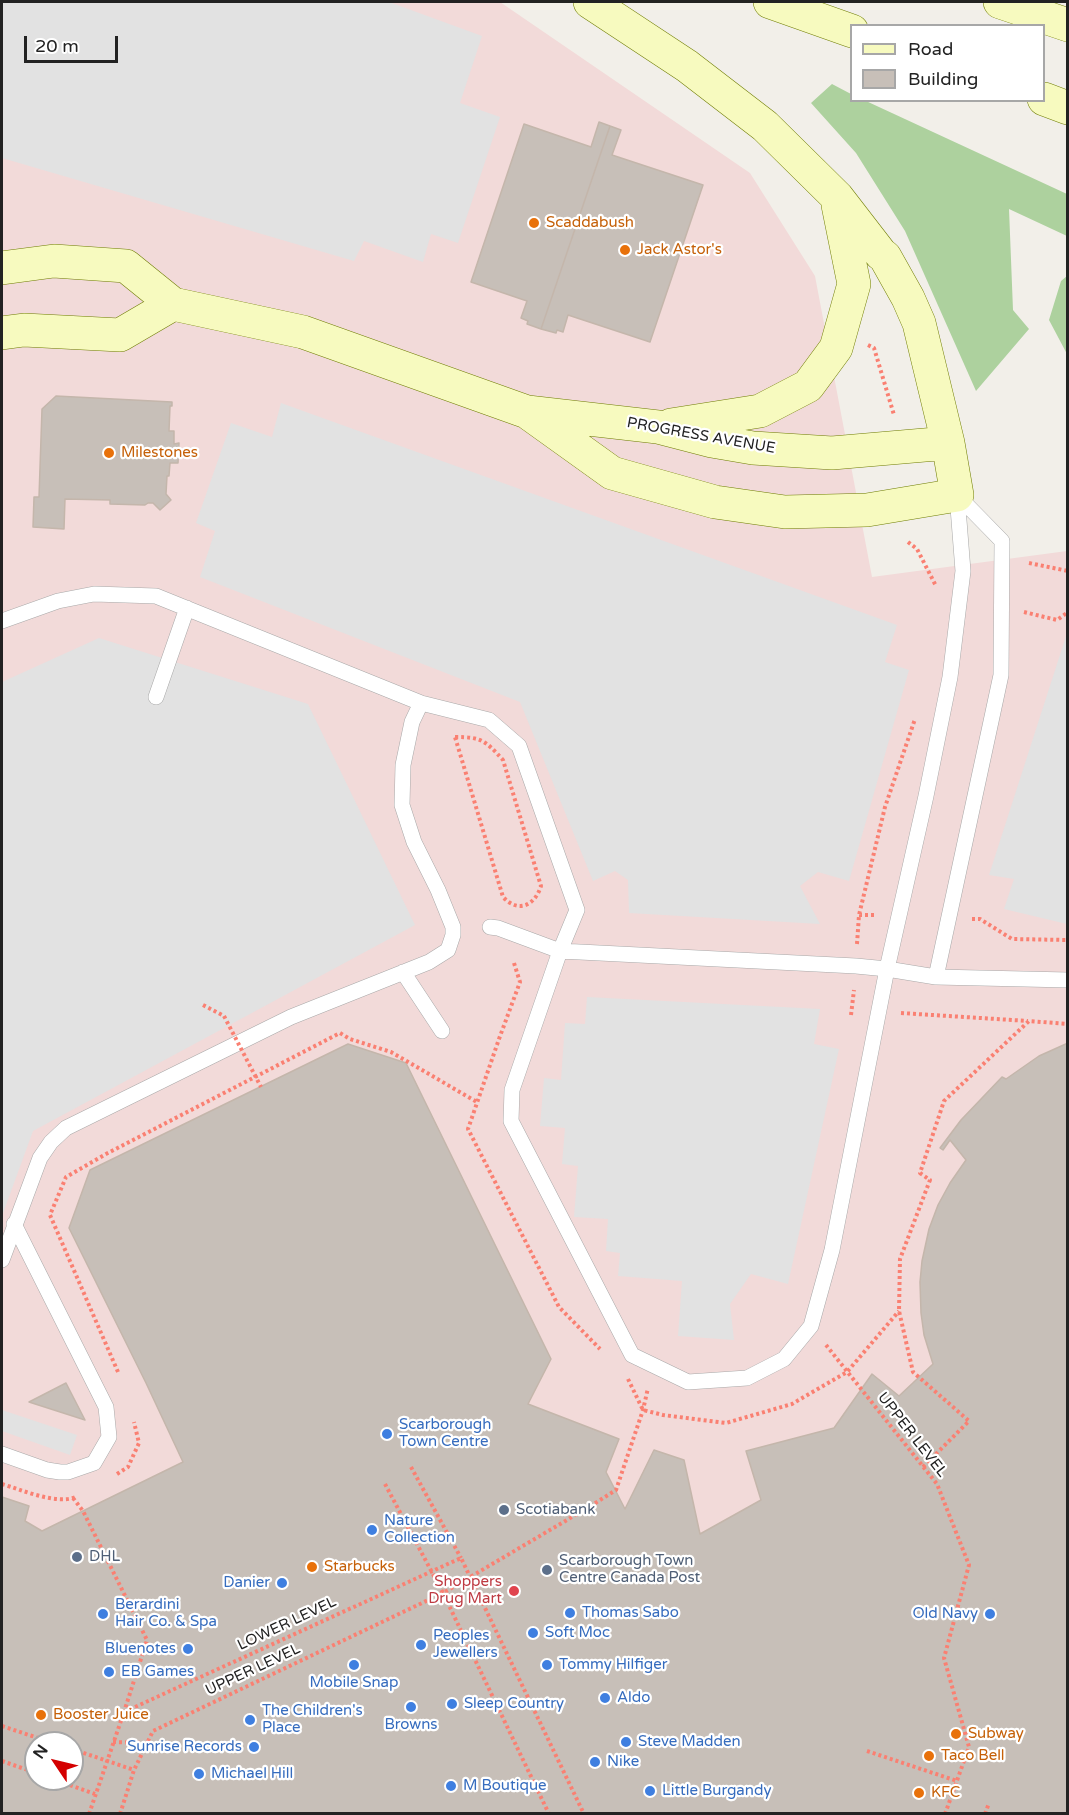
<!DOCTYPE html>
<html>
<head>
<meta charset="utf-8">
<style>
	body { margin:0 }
	#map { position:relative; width:1069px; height:1815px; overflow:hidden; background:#f2efe9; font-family:"Varela Round",sans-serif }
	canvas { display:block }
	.frame { position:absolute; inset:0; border:3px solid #222; pointer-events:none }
	.legend { position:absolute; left:850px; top:24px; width:195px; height:78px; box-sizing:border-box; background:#fff; border:2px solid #a7a7a7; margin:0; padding:8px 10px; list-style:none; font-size:18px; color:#222 }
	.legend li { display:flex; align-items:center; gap:12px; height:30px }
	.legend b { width:30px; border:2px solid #a7a7a7 }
	.north { position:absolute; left:24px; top:1731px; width:60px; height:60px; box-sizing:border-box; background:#fff; border:2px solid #a7a7a7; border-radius:50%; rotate:305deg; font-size:16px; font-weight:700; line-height:24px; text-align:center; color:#222 }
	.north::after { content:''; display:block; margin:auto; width:21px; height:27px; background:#d40000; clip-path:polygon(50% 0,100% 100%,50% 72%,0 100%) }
	.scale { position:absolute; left:24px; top:36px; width:94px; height:27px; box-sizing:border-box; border:3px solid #222; border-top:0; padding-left:8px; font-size:18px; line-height:21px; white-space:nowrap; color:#222; -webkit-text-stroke:4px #fff; paint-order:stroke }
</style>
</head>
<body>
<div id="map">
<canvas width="1069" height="1815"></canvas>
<div class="frame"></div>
<ul class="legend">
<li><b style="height:8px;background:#f7fabf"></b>Road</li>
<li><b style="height:16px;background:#c7bfb8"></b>Building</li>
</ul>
<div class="north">N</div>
<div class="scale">20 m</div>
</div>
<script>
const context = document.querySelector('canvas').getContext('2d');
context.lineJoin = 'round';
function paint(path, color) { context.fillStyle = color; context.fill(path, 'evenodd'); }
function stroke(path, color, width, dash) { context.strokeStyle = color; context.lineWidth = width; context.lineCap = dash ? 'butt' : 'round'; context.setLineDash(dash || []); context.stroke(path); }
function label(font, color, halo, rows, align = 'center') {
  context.font = font + ' "Varela Round",sans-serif'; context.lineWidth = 4.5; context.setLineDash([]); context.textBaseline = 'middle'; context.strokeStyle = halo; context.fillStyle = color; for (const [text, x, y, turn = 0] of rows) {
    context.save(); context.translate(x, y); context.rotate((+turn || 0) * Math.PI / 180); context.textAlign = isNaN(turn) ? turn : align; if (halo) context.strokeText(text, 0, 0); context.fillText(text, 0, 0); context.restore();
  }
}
paint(new Path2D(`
	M2,2H500L750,173L815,276L872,577L1067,551V1813L2,1814ZM36,1743H72V1779H36Z`), '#f2dad9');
paint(new Path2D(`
	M832,84L851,94L852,100L866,101L1067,194V236L1009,209L1013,310L1029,329L976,391L905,231L856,153L811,103Z
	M1067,276V354L1049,320L1061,281Z`), '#add19e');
paint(new Path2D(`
	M2,2H389L482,36L460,103L500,117L458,243L431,234L423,262L364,241L354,261L2,158Z
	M281,403L897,625L885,662L909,670L849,881L818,872L800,886L820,924L629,913L628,880L615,871L593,881L520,702L200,577L215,531L196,523L231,423L272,437Z
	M1067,633V924L1004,909L1014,879L989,875Z
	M99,638L308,704L415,925L33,1131L2,1216V682Z
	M587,997L820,1009L814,1044L839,1049L788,1284L751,1274L730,1304L734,1340L678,1336L682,1281L618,1276L620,1253L606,1251L608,1219L574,1217L578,1166L562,1164L565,1128L540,1126L544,1078L561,1080L565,1023L585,1024Z
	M2,1410L77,1435L70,1455L2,1431Z`), '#e2e2e2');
const building = new Path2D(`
	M599,122L610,126L541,329L527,324L528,321L521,318L527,301L471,282L524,124L591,147Z
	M610,126L621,130L612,155L703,185L650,342L568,315L563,332L557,330L556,333L541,329Z
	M56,396L172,402V406H170L169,431H174V444L179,443L178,463H170L169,476H167L166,494L171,500L160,510L153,503H148L145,505L110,504V500L65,499L64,529L33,527L34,497H39L42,409Z
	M1068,1043V1814H2V1497L29,1506L25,1521L42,1531L183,1462L146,1383L69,1228L90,1170L348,1044L406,1063L551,1359L528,1404L619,1439L606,1472L625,1509L654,1450L684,1460L700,1534L761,1500L746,1451L834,1428L872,1374L899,1396L933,1364L924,1335L921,1313L920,1282L922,1261L929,1229L938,1205L950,1183L966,1160L950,1140L943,1150L940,1148L961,1120L1002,1077L1006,1079L1039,1056ZM36,1743H72V1779H36Z
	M66,1383L85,1420L29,1402Z`);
paint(building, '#c7bfb8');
stroke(building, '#c4b6ab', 1.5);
const lane = new Path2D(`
	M2,621L58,601L94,594L156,596L421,703L489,720L519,746L577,910L560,951L512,1090L511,1121L632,1355L688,1382L747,1378L784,1359L811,1326L832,1250L887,969L926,796L950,677L963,571L957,495
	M156,697L187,608
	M490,927L498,928L560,951L856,966L887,969L936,977L1068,980
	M403,972L442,1031
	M936,977L1001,675L1002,541L957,495
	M2,1260L40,1158L51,1142L66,1128L291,1017L429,962L448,950L453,935V927L438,890L414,842L402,805L403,765L412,722L421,703
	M2,1454L47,1470L60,1472H68L94,1463L109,1437L106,1407L14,1224`);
const secondary = new Path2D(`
	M770,2L852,31
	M1000,2L1068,25
	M1044,99L1068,108
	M2,268L54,261L126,266L173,304L303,332L527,412L658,427L712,441L753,448L832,453L948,443
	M2,333L24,330L120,335L173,304
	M527,412L612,473L715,502L785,512L867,510L957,495L948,443L919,323L908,298L885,257L881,254L837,197L765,126L687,66L590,2
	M671,425L760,411L808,386L836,348L854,284L838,205`);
stroke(lane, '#a9a9a9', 16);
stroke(secondary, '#707d05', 34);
stroke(new Path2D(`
	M868,345L874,348L894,415
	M908,542L917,549L936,586
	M1029,563L1068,571
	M1024,612L1057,620L1068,612
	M455,737C481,737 485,740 503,760L541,886C535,905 519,914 503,897Z
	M859,915H875
	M972,919H980L1012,939L1068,940
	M857,944L859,915L885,807L915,719
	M514,963L520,982L499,1039L468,1129L559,1307L600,1349
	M203,1005L224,1016
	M901,1013L1028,1021
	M851,1015L854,990
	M826,1345L937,1484L969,1565L944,1658L969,1747L945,1814
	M118,1372L50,1215L66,1177L106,1154L340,1033L350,1039L391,1052L477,1102
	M628,1379L643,1410L663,1415L726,1423L792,1404L847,1372L899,1311
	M411,1467L461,1558
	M923,1467L969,1421L913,1372L899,1311L900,1259L930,1180L920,1173L944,1101L1029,1021L1068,1024
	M117,1474L128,1467L139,1443L134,1422
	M2,1484C22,1490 56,1505 76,1497
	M385,1484L443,1593L589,1507L616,1490L643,1410L648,1388
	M73,1498L83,1511L147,1640L124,1712
	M2,1726L53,1743
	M113,1742L147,1743
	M72,1749L134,1770
	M867,1751L957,1781
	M2,1761L36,1773
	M53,1779L95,1794
	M89,1814L124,1712L461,1558L584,1814
	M120,1814L134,1770L153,1731L443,1593L549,1814
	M985,1814L989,1803`), '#fa8072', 4, [3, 3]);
stroke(lane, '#fff', 15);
stroke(secondary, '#f7fabf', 33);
stroke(new Path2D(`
	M224,1016L261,1087`), '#fa8072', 4, [3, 3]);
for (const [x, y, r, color] of [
	[534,223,6,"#e8710a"],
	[625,250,6,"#e8710a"],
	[109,453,6,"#e8710a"],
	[387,1434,6,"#3f7fe0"],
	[504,1510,6,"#5c6f8a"],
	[372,1530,6,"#3f7fe0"],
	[77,1557,6,"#5c6f8a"],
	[312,1567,6,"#e8710a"],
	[547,1570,6,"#5c6f8a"],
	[282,1583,6,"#3f7fe0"],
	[514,1591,6,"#e0444e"],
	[570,1613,6,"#3f7fe0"],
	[103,1614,6,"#3f7fe0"],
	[990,1614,6,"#3f7fe0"],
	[533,1633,6,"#3f7fe0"],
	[421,1645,6,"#3f7fe0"],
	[188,1649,6,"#3f7fe0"],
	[354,1665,6,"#3f7fe0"],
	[547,1665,6,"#3f7fe0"],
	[109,1672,6,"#3f7fe0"],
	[605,1698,6,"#3f7fe0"],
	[452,1704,6,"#3f7fe0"],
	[411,1707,6,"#3f7fe0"],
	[41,1715,6,"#e8710a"],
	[250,1720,6,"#3f7fe0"],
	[956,1734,6,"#e8710a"],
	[626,1742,6,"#3f7fe0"],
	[254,1747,6,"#3f7fe0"],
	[929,1756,6,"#e8710a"],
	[595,1762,6,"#3f7fe0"],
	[199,1774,6,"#3f7fe0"],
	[451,1786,6,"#3f7fe0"],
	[650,1791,6,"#3f7fe0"],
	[919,1793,6,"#e8710a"]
]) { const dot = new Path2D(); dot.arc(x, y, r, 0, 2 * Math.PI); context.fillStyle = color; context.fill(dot); stroke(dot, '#fff', 2); }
label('15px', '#c56008', '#fff', [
	["Scaddabush",546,223],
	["Jack Astor's",637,250],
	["Milestones",121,453],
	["Starbucks",324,1567],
	["Booster Juice",53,1715],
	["Subway",968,1734],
	["Taco Bell",941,1756],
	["KFC",931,1793]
], 'left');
label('15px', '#222', '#fff', [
	["PROGRESS AVENUE",701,436,10],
	["UPPER LEVEL",912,1435,52],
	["LOWER LEVEL",287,1624,-25],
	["UPPER LEVEL",253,1670,-25]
]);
label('15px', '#366cbe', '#fff', [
	["Scarborough",399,1425],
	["Town Centre",399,1442],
	["Nature",384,1521],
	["Collection",384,1538],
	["Danier",270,1583,"right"],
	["Berardini",115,1605],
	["Hair Co. & Spa",115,1622],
	["Thomas Sabo",582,1613],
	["Old Navy",978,1614,"right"],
	["Soft Moc",545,1633],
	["Peoples",433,1636],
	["Jewellers",433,1653],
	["Bluenotes",176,1649,"right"],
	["Tommy Hilfiger",559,1665],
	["EB Games",121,1672],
	["Mobile Snap",354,1683,"center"],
	["Aldo",617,1698],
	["Sleep Country",464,1704],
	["The Children's",262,1711],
	["Place",262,1728],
	["Browns",411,1725,"center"],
	["Steve Madden",638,1742],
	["Sunrise Records",242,1747,"right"],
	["Nike",607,1762],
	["Michael Hill",211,1774],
	["M Boutique",463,1786],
	["Little Burgandy",662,1791]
], 'left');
label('15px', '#4e5e75', '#fff', [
	["Scotiabank",516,1510],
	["DHL",89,1557],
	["Scarborough Town",559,1561],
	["Centre Canada Post",559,1578]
], 'left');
label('15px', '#be3a42', '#fff', [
	["Shoppers",502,1582],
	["Drug Mart",502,1599]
], 'right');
</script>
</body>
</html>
